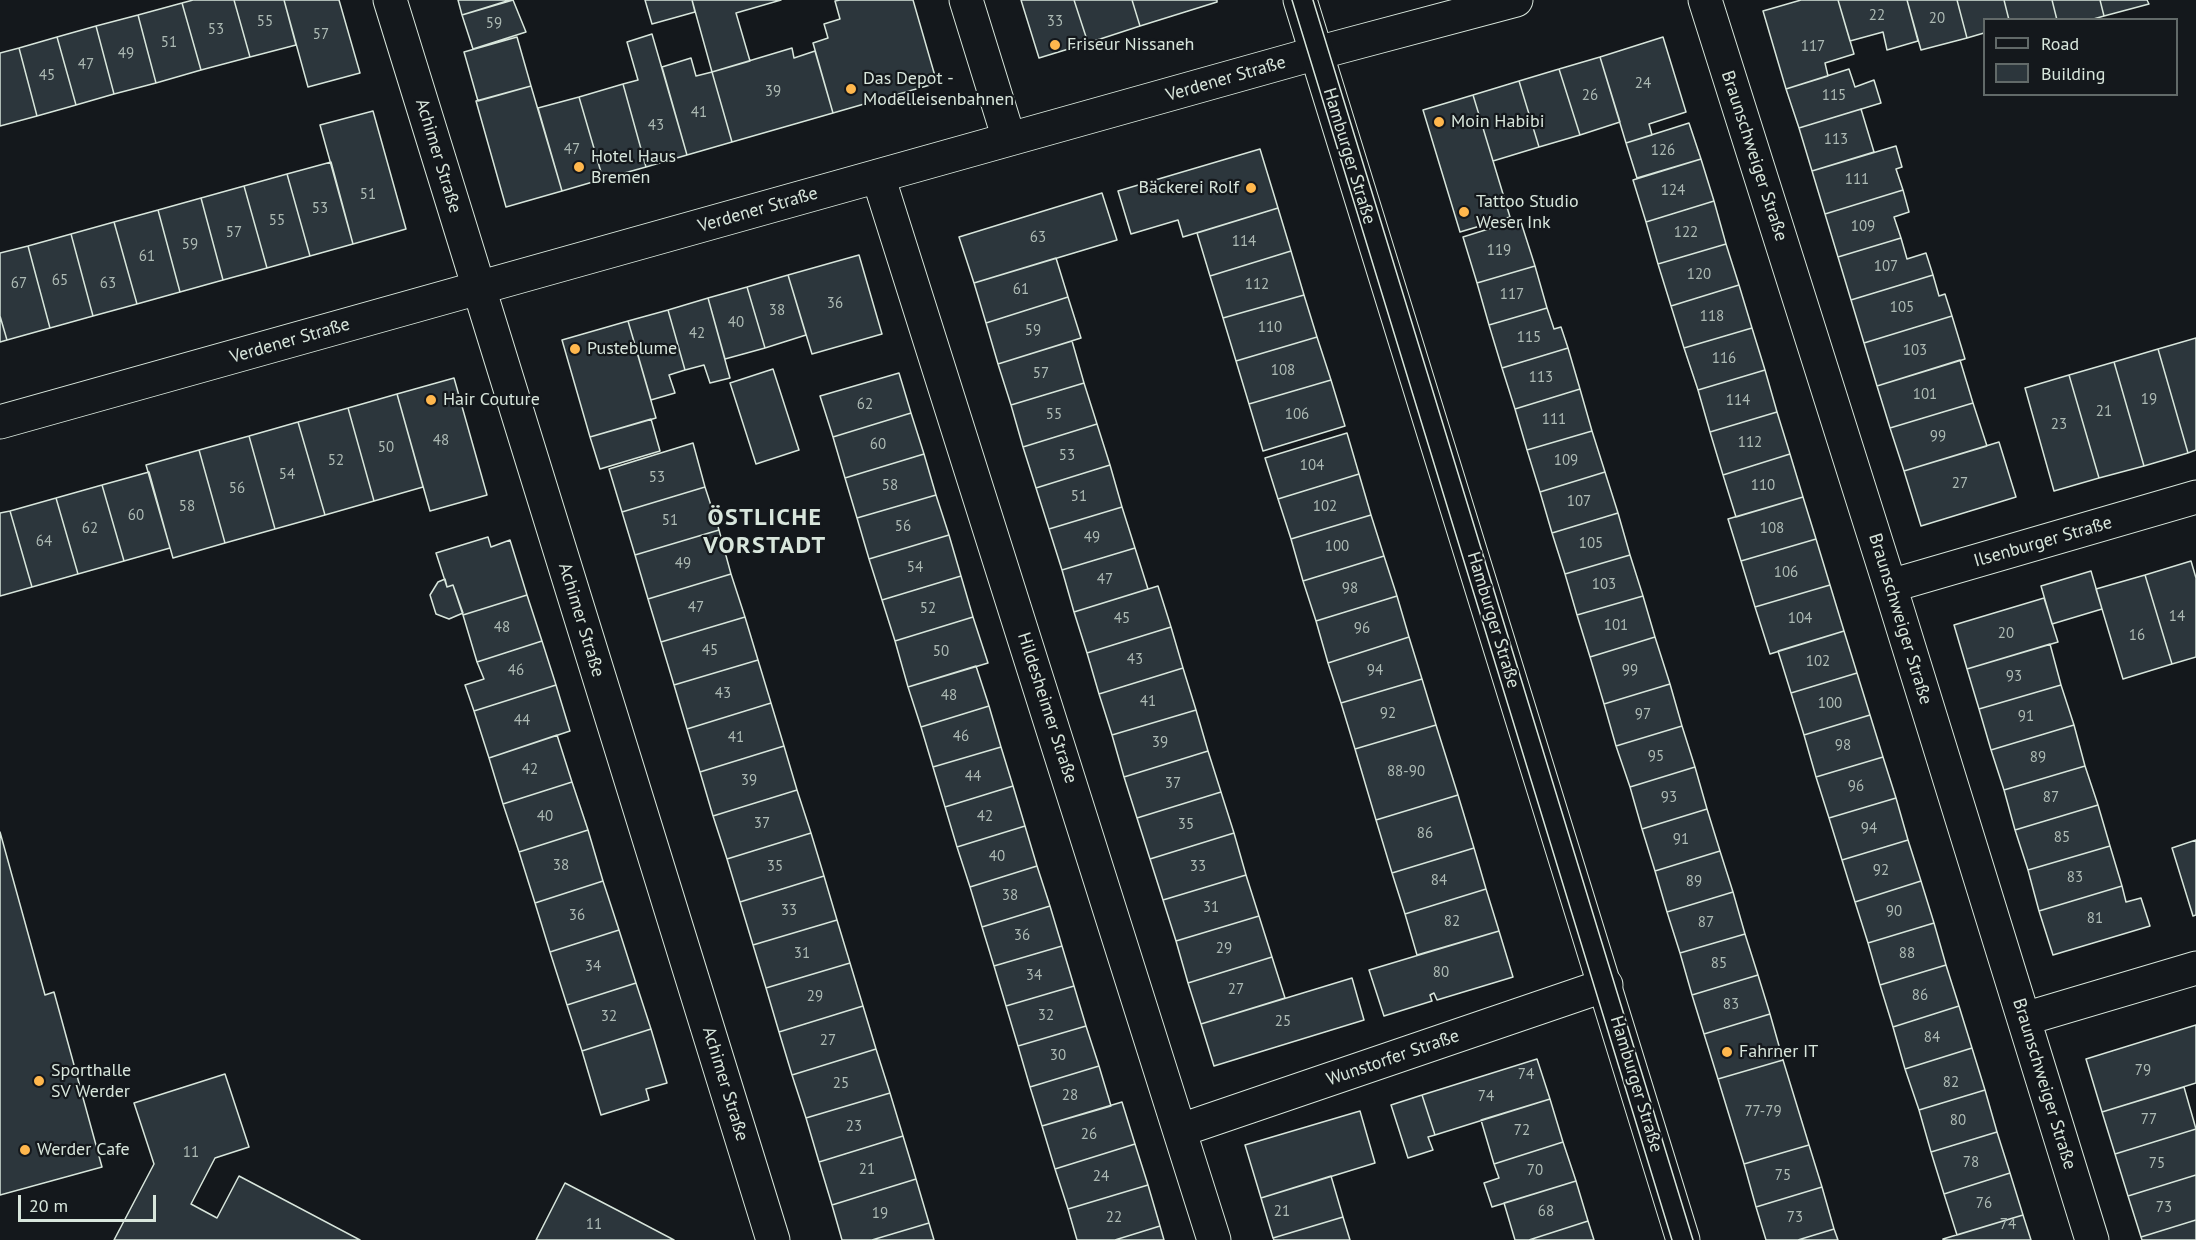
<!DOCTYPE html>
<html>
<head>
<meta charset="utf-8">
<style>
	body { margin:0 }
	#map { position:relative; width:2196px; height:1240px; overflow:hidden; background:#14181c; font-family:"PT Sans",sans-serif }
	canvas { display:block }
	.legend { position:absolute; left:1983px; top:18px; width:195px; height:78px; box-sizing:border-box; background:#14181c; border:2px solid #626a69; margin:0; padding:8px 10px; list-style:none; font-size:18px; color:#d8e6dc }
	.legend li { display:flex; align-items:center; gap:12px; height:30px }
	.legend b { width:30px; border:2px solid #626a69 }
	.scale { position:absolute; left:18px; top:1195px; width:138px; height:27px; box-sizing:border-box; border:3px solid #d8e6dc; border-top:0; padding-left:8px; font-size:18px; line-height:21px; white-space:nowrap; color:#d8e6dc; -webkit-text-stroke:4px #14181c; paint-order:stroke }
</style>
</head>
<body>
<div id="map">
<canvas width="2196" height="1240"></canvas>
<ul class="legend">
<li><b style="height:8px;background:#14181c"></b>Road</li>
<li><b style="height:16px;background:#2c363c"></b>Building</li>
</ul>
<div class="scale">20 m</div>
</div>
<script>
const context = document.querySelector('canvas').getContext('2d');
context.lineJoin = 'round';
function paint(path, color) { context.fillStyle = color; context.fill(path, 'evenodd'); }
function stroke(path, color, width, dash) { context.strokeStyle = color; context.lineWidth = width; context.lineCap = dash ? 'butt' : 'round'; context.setLineDash(dash || []); context.stroke(path); }
function label(font, color, halo, rows, align = 'center') {
  context.font = font + ' "PT Sans",sans-serif'; context.lineWidth = 4.5; context.setLineDash([]); context.textBaseline = 'middle'; context.strokeStyle = halo; context.fillStyle = color; for (const [text, x, y, turn = 0] of rows) {
    context.save(); context.translate(x, y); context.rotate((+turn || 0) * Math.PI / 180); context.textAlign = isNaN(turn) ? turn : align; if (halo) context.strokeText(text, 0, 0); context.fillText(text, 0, 0); context.restore();
  }
}
const building = new Path2D(`
	M193,0H234L250,57L201,70L182,3Z
	M234,0H284L296,45L250,57Z
	M284,0H339L360,73L308,87Z
	M458,0H510L462,15Z
	M513,0L526,32L473,49L462,15Z
	M645,0H692L695,12L652,24Z
	M692,0H781L736,13L750,61L712,72Z
	M840,0H913L937,83L833,113L813,43L828,38L824,24L840,19L835,1Z
	M1021,0H1074L1088,43L1039,58Z
	M1074,0H1132L1140,26L1088,43Z
	M1132,0H1217V2L1140,26Z
	M1801,0H1838L1854,54L1825,63L1828,76L1786,89L1763,11Z
	M1838,0H1907L1918,41L1887,50L1883,32L1850,41Z
	M1907,0H1957L1967,38L1921,50Z
	M1957,0H2004L2009,20H1984V33L1967,38Z
	M2004,0H2052L2057,20H2009Z
	M2052,0H2100L2104,16L2090,20H2057Z
	M2100,0H2147L2149,4L2104,16Z
	M182,3L201,70L156,83L138,15Z
	M138,15L156,83L114,94L96,26Z
	M96,26L114,94L76,105L57,37Z
	M652,34L687,155L646,167L623,84L638,80L627,42Z
	M57,37L76,105L37,116L19,48Z
	M517,37L531,86L478,101L464,52Z
	M1663,37L1686,112L1649,124L1652,135L1626,143L1600,57Z
	M19,48L37,116L0,126V53Z
	M792,48L794,58L815,51L833,113L732,142L712,72Z
	M1600,57L1620,122L1580,135L1559,69Z
	M691,58L696,76L712,72L732,142L687,155L662,67Z
	M1559,69L1580,135L1539,147L1519,81Z
	M1849,69L1855,87L1874,80L1881,103L1799,128L1786,89Z
	M1519,81L1539,147L1493,161L1473,95Z
	M623,84L646,167L603,179L579,97Z
	M531,86L562,191L506,207L476,101Z
	M1473,95L1510,217L1460,232L1423,110Z
	M579,97L603,179L562,191L538,108Z
	M1861,109L1874,152L1812,171L1799,128Z
	M373,111L406,229L353,244L320,125Z
	M1689,123L1701,159L1637,178L1626,143Z
	M1896,146L1902,167L1896,169L1903,190L1825,214L1812,171Z
	M1260,149L1278,208L1183,237L1178,220L1131,234L1118,191Z
	M1701,159L1714,201L1646,222L1633,180Z
	M331,162L353,244L310,256L287,174Z
	M287,174L310,256L267,268L244,186Z
	M244,186L267,268L223,280L201,198Z
	M1903,190L1909,212L1894,217L1901,238L1838,257L1825,214Z
	M1102,193L1117,240L974,283L959,237Z
	M201,198L223,280L180,292L158,210Z
	M1714,201L1726,244L1658,264L1646,222Z
	M1278,208L1291,251L1210,276L1197,233Z
	M158,210L180,292L137,304L114,222Z
	M1520,219L1535,266L1477,283L1463,237Z
	M114,222L137,304L93,316L71,234Z
	M71,234L93,316L50,328L28,246Z
	M1901,238L1907,259L1926,253L1933,275L1851,300L1838,257Z
	M1726,244L1739,285L1671,306L1658,264Z
	M28,246L50,328L7,340L0,316V253Z
	M1291,251L1304,295L1223,318L1210,276Z
	M859,255L882,334L812,354L788,275Z
	M1056,258L1068,297L986,323L974,283Z
	M1535,266L1547,308L1489,325L1477,283Z
	M788,275L806,335L765,348L747,287Z
	M1933,275L1939,296L1945,294L1952,316L1864,343L1851,300Z
	M1739,285L1752,328L1684,348L1671,306Z
	M747,287L765,348L725,359L708,298Z
	M1304,295L1317,337L1236,361L1223,318Z
	M1068,297L1081,338L998,364L986,323Z
	M708,298L730,378L710,383L704,365L685,370L668,310Z
	M1547,308L1554,329L1561,327L1568,348L1502,368L1489,325Z
	M668,310L685,370L669,375L675,393L651,400L628,321Z
	M0,316L7,340L0,342Z
	M1952,316L1965,359L1877,386L1864,343Z
	M628,321L656,418L590,437L562,340Z
	M1752,328L1765,370L1698,390L1684,348Z
	M1317,337L1331,380L1249,404L1236,361Z
	M2196,338V450L2188,453L2158,349Z
	M1072,341L1084,383L1011,405L998,364Z
	M1568,348L1580,389L1515,409L1502,368Z
	M2158,349L2188,453L2144,466L2114,362Z
	M1960,360L1973,403L1890,428L1877,386Z
	M2114,362L2144,466L2099,478L2069,375Z
	M773,369L799,450L756,464L730,383Z
	M1765,370L1777,412L1710,432L1698,390Z
	M899,373L911,413L833,437L820,396Z
	M2069,375L2099,478L2054,491L2025,388Z
	M454,378L487,495L430,511L397,394Z
	M1331,380L1345,426L1263,451L1249,404Z
	M1084,383L1097,424L1023,447L1011,405Z
	M1580,389L1592,431L1527,450L1515,409Z
	M397,394L423,487L374,501L348,408Z
	M1973,403L1987,446L1904,471L1890,428Z
	M348,408L374,501L325,515L298,422Z
	M1777,412L1790,454L1723,475L1710,432Z
	M911,413L924,454L845,478L833,437Z
	M651,419L660,451L600,469L590,437Z
	M298,422L325,515L275,529L249,436Z
	M1097,424L1110,465L1036,488L1023,447Z
	M1592,431L1605,472L1540,492L1527,450Z
	M1347,433L1359,474L1278,499L1265,458Z
	M249,436L275,529L225,543L199,450Z
	M1999,442L2016,497L1921,526L1904,471Z
	M693,443L705,487L622,512L609,469Z
	M199,450L225,543L173,558L146,465Z
	M924,454L936,495L857,518L845,478Z
	M1790,454L1803,497L1736,517L1723,475Z
	M1110,465L1122,507L1049,529L1036,488Z
	M149,472L170,548L124,561L102,485Z
	M1605,472L1618,513L1552,533L1540,492Z
	M1359,474L1371,515L1291,539L1278,499Z
	M102,485L124,561L78,574L56,498Z
	M705,487L719,530L635,555L622,512Z
	M936,495L949,535L869,559L857,518Z
	M1803,497L1816,539L1741,561L1728,519Z
	M56,498L78,574L32,587L10,511Z
	M1122,507L1135,548L1062,570L1049,529Z
	M10,511L32,587L0,596V513Z
	M1618,513L1630,555L1565,574L1552,533Z
	M1371,515L1384,556L1303,581L1291,539Z
	M719,530L731,574L648,599L635,555Z
	M949,535L961,576L882,600L869,559Z
	M488,537L491,547L510,540L527,595L463,615L453,585L447,587L436,553Z
	M1816,539L1830,585L1755,607L1741,561Z
	M1135,548L1148,589L1074,612L1062,570Z
	M1630,555L1643,596L1577,615L1565,574Z
	M1384,556L1397,596L1316,621L1303,581Z
	M2191,561L2196,578V657L2172,664L2145,575Z
	M2091,571L2102,609L2052,624L2041,586Z
	M731,574L745,617L661,642L648,599Z
	M2145,575L2172,664L2123,679L2096,589Z
	M961,576L973,617L895,641L882,600Z
	M445,579L447,587L453,585L463,613L449,619L436,614L430,595L438,582Z
	M1830,585L1844,631L1770,654L1755,607Z
	M1158,586L1171,627L1087,653L1074,612Z
	M527,595L542,641L477,662L463,615Z
	M1397,596L1409,637L1328,663L1316,621Z
	M1643,596L1655,637L1590,657L1577,615Z
	M2044,598L2058,642L1967,669L1954,625Z
	M745,617L758,660L674,685L661,642Z
	M973,617L988,663L908,687L895,641Z
	M1171,627L1183,668L1099,694L1087,653Z
	M1844,631L1857,673L1791,693L1778,651Z
	M1409,637L1422,679L1341,703L1328,663Z
	M1655,637L1670,684L1604,704L1590,657Z
	M542,641L556,685L474,711L465,685L484,679L477,662Z
	M2050,644L2061,685L1979,709L1967,669Z
	M758,660L771,703L687,729L674,685Z
	M976,666L989,706L921,727L908,687Z
	M1183,668L1196,710L1112,735L1099,694Z
	M1857,673L1870,715L1804,735L1791,693Z
	M1422,679L1436,725L1355,749L1341,703Z
	M1670,684L1682,726L1616,746L1604,704Z
	M556,685L570,731L489,758L474,711Z
	M2061,685L2074,725L1991,750L1979,709Z
	M771,703L784,746L700,772L687,729Z
	M989,706L1001,747L933,767L921,727Z
	M1196,710L1208,751L1124,777L1112,735Z
	M1870,715L1883,757L1816,777L1804,735Z
	M1436,725L1458,795L1376,820L1355,749Z
	M2074,725L2085,766L2004,790L1991,750Z
	M1682,726L1695,767L1630,787L1616,746Z
	M557,735L572,782L503,804L489,758Z
	M784,746L797,790L713,816L700,772Z
	M1001,747L1013,786L945,807L933,767Z
	M1208,751L1221,792L1137,818L1124,777Z
	M1883,757L1896,798L1829,818L1816,777Z
	M2085,766L2098,805L2015,830L2004,790Z
	M1695,767L1707,809L1642,829L1630,787Z
	M572,782L588,830L519,852L503,804Z
	M1013,786L1025,826L957,847L945,807Z
	M797,790L811,833L727,859L713,816Z
	M1221,792L1234,833L1150,859L1137,818Z
	M1458,795L1474,848L1392,873L1376,820Z
	M1896,798L1908,840L1842,860L1829,818Z
	M2098,805L2110,846L2028,870L2015,830Z
	M1707,809L1720,851L1655,871L1642,829Z
	M1025,826L1037,866L970,887L957,847Z
	M588,830L603,881L535,903L519,852Z
	M0,832L45,995L54,992L102,1167L0,1195Z
	M811,833L824,876L740,902L727,859Z
	M1234,833L1246,875L1163,900L1150,859Z
	M1908,840L1921,881L1855,902L1842,860Z
	M2196,840V915L2193,916L2172,848Z
	M2110,846L2122,886L2039,911L2028,870Z
	M1474,848L1486,889L1405,914L1392,873Z
	M1720,851L1733,892L1667,912L1655,871Z
	M1037,866L1050,906L982,927L970,887Z
	M1246,875L1259,916L1176,941L1163,900Z
	M824,876L837,920L753,945L740,902Z
	M603,881L619,930L550,952L535,903Z
	M1921,881L1934,923L1868,943L1855,902Z
	M2122,886L2126,902L2141,898L2150,926L2053,955L2039,911Z
	M1486,889L1499,931L1417,955L1405,914Z
	M1733,892L1745,934L1680,953L1667,912Z
	M1050,906L1062,946L994,966L982,927Z
	M1259,916L1272,957L1188,983L1176,941Z
	M837,920L850,963L766,988L753,945Z
	M1934,923L1946,965L1880,985L1868,943Z
	M619,930L636,983L567,1005L550,952Z
	M1499,931L1513,977L1437,1000L1434,993L1430,995L1432,1001L1384,1016L1369,970Z
	M1745,934L1758,975L1692,995L1680,953Z
	M1062,946L1074,986L1006,1006L994,966Z
	M1272,957L1285,998L1201,1024L1188,983Z
	M850,963L863,1006L779,1032L766,988Z
	M1946,965L1959,1006L1893,1027L1880,985Z
	M1758,975L1770,1014L1704,1034L1692,995Z
	M1352,978L1364,1020L1214,1066L1201,1024Z
	M636,983L651,1029L582,1051L567,1005Z
	M1074,986L1086,1026L1018,1046L1006,1006Z
	M863,1006L876,1049L792,1075L779,1032Z
	M1959,1006L1972,1048L1905,1069L1893,1027Z
	M1770,1014L1783,1060L1718,1079L1704,1034Z
	M2196,1025V1083L2102,1112L2086,1059Z
	M1086,1026L1099,1066L1030,1087L1018,1046Z
	M651,1029L667,1083L646,1089L649,1100L601,1115L582,1051Z
	M1972,1048L1985,1090L1919,1110L1905,1069Z
	M876,1049L890,1093L806,1118L792,1075Z
	M1537,1059L1550,1099L1435,1135L1422,1095Z
	M1783,1060L1809,1145L1744,1164L1718,1079Z
	M1099,1066L1111,1106L1042,1126L1030,1087Z
	M225,1074L249,1147L215,1158L191,1204L217,1218L239,1176L360,1240H114L154,1164L134,1103Z
	M2184,1087L2196,1129L2115,1154L2102,1112Z
	M1985,1090L1997,1132L1931,1152L1919,1110Z
	M890,1093L903,1136L819,1162L806,1118Z
	M1422,1095L1435,1135L1428,1137L1433,1150L1408,1158L1391,1105Z
	M1550,1099L1563,1142L1494,1164L1481,1120Z
	M1122,1102L1135,1144L1055,1169L1042,1126Z
	M1360,1111L1375,1163L1261,1198L1245,1145Z
	M2196,1129V1175L2128,1196L2115,1154Z
	M1997,1132L2010,1173L1944,1194L1931,1152Z
	M903,1136L916,1179L832,1205L819,1162Z
	M1563,1142L1576,1181L1492,1207L1484,1183L1499,1178L1494,1164Z
	M1135,1144L1148,1185L1068,1209L1055,1169Z
	M1809,1145L1822,1187L1756,1207L1744,1164Z
	M2010,1173L2023,1215L1957,1235L1944,1194Z
	M2196,1175V1220L2141,1237L2128,1196Z
	M1331,1176L1343,1217L1273,1238L1261,1198Z
	M916,1179L929,1223L872,1240H842L832,1205Z
	M1576,1181L1588,1221L1529,1240H1515L1504,1203Z
	M565,1183L617,1210L674,1240H536Z
	M1148,1185L1160,1226L1115,1240H1077L1068,1209Z
	M1822,1187L1834,1229L1798,1240H1766L1756,1207Z
	M2023,1215L2031,1240H1943V1239Z
	M1343,1217L1350,1240H1274L1273,1238Z
	M2196,1220V1240H2142L2141,1237Z
	M1588,1221L1594,1240H1529Z
	M929,1223L934,1240H872Z
	M1160,1226L1164,1240H1115Z
	M1834,1229L1838,1240H1798Z`);
paint(building, '#2c363c');
stroke(building, '#d8e6dc', 1.5);
const minor = new Path2D(`
	M390,0L773,1240
	M966,0L1009,139
	M1705,0L1890,586L2092,1240
	M878,176L1214,1240
	M0,422L1317,53L1516,0
	M1890,586L2196,497
	M2024,1019L2196,968
	M1181,1130L1606,985`);
const tertiary = new Path2D(`
	M1300,0L1683,1240`);
stroke(minor, '#d8e6dc', 35);
stroke(tertiary, '#d8e6dc', 35);
stroke(minor, '#14181c', 33);
stroke(tertiary, '#14181c', 33);
stroke(new Path2D(`
	M1292,0L1672,1240
	M1313,0L1693,1240`), '#d8e6dc', 1.5);
for (const [x, y, r, color] of [
	[1055,45,6,"#ffb74d"],
	[851,89,6,"#ffb74d"],
	[1439,122,6,"#ffb74d"],
	[579,167,6,"#ffb74d"],
	[1251,188,6,"#ffb74d"],
	[1464,212,6,"#ffb74d"],
	[575,349,6,"#ffb74d"],
	[431,400,6,"#ffb74d"],
	[1727,1052,6,"#ffb74d"],
	[39,1081,6,"#ffb74d"],
	[25,1150,6,"#ffb74d"]
]) { const dot = new Path2D(); dot.arc(x, y, r, 0, 2 * Math.PI); context.fillStyle = color; context.fill(dot); stroke(dot, '#14181c', 2); }
label('15px', '#adbab4', null, [
	["22",1877,16],
	["20",1937,19],
	["55",265,22],
	["33",1055,22],
	["59",494,24],
	["53",216,30],
	["57",321,35],
	["51",169,43],
	["117",1813,47],
	["49",126,54],
	["47",86,65],
	["45",47,76],
	["24",1643,84],
	["39",773,92],
	["26",1590,96],
	["115",1834,96],
	["41",699,113],
	["43",656,126],
	["113",1836,140],
	["47",572,150],
	["126",1663,151],
	["111",1857,180],
	["124",1673,191],
	["51",368,195],
	["53",320,209],
	["55",277,221],
	["109",1863,227],
	["57",234,233],
	["122",1686,233],
	["63",1038,238],
	["114",1244,242],
	["59",190,245],
	["119",1499,251],
	["61",147,257],
	["107",1886,267],
	["120",1699,275],
	["65",60,281],
	["67",19,284],
	["63",108,284],
	["112",1257,285],
	["61",1021,290],
	["117",1512,295],
	["36",835,304],
	["105",1902,308],
	["38",777,311],
	["118",1712,317],
	["40",736,323],
	["110",1270,328],
	["59",1033,331],
	["42",697,334],
	["115",1529,338],
	["103",1915,351],
	["116",1724,359],
	["108",1283,371],
	["57",1041,374],
	["113",1541,378],
	["101",1925,395],
	["19",2149,400],
	["114",1738,401],
	["62",865,405],
	["21",2104,412],
	["55",1054,415],
	["106",1297,415],
	["111",1554,420],
	["23",2059,425],
	["99",1938,437],
	["48",441,441],
	["112",1750,443],
	["60",878,445],
	["50",386,448],
	["53",1067,456],
	["52",336,461],
	["109",1566,461],
	["104",1312,466],
	["54",287,475],
	["53",657,478],
	["27",1960,484],
	["58",890,486],
	["110",1763,486],
	["56",237,489],
	["51",1079,497],
	["107",1579,502],
	["58",187,507],
	["102",1325,507],
	["60",136,516],
	["51",670,521],
	["56",903,527],
	["62",90,529],
	["108",1772,529],
	["49",1092,538],
	["64",44,542],
	["105",1591,544],
	["100",1337,547],
	["49",683,564],
	["54",915,568],
	["106",1786,573],
	["47",1105,580],
	["103",1604,585],
	["98",1350,589],
	["47",696,608],
	["52",928,609],
	["14",2177,617],
	["45",1122,619],
	["104",1800,619],
	["101",1616,626],
	["48",502,628],
	["96",1362,629],
	["20",2006,634],
	["16",2137,636],
	["45",710,651],
	["50",941,652],
	["43",1135,660],
	["102",1818,662],
	["46",516,671],
	["94",1375,671],
	["99",1630,671],
	["93",2014,677],
	["43",723,694],
	["48",949,696],
	["41",1148,702],
	["100",1830,704],
	["92",1388,714],
	["97",1643,715],
	["91",2026,717],
	["44",522,721],
	["46",961,737],
	["41",736,738],
	["39",1160,743],
	["98",1843,746],
	["95",1656,757],
	["89",2038,758],
	["42",530,770],
	["88-90",1406,772],
	["44",973,777],
	["39",749,781],
	["37",1173,784],
	["96",1856,787],
	["93",1669,798],
	["87",2051,798],
	["40",545,817],
	["42",985,817],
	["37",762,824],
	["35",1186,825],
	["94",1869,829],
	["86",1425,834],
	["85",2062,838],
	["91",1681,840],
	["40",997,857],
	["38",561,866],
	["35",775,867],
	["33",1198,867],
	["92",1881,871],
	["83",2075,878],
	["84",1439,881],
	["89",1694,882],
	["38",1010,896],
	["31",1211,908],
	["33",789,911],
	["90",1894,912],
	["36",577,916],
	["81",2095,919],
	["82",1452,922],
	["87",1706,923],
	["36",1022,936],
	["29",1224,949],
	["31",802,954],
	["88",1907,954],
	["85",1719,964],
	["34",593,967],
	["80",1441,973],
	["34",1034,976],
	["27",1236,990],
	["86",1920,996],
	["29",815,997],
	["83",1731,1005],
	["32",1046,1016],
	["32",609,1017],
	["25",1283,1022],
	["84",1932,1038],
	["27",828,1041],
	["30",1058,1056],
	["79",2143,1071],
	["74",1526,1075],
	["82",1951,1083],
	["25",841,1084],
	["28",1070,1096],
	["74",1486,1097],
	["77-79",1763,1112],
	["77",2149,1120],
	["80",1958,1121],
	["23",854,1127],
	["72",1522,1131],
	["26",1089,1135],
	["11",191,1153],
	["78",1971,1163],
	["75",2157,1164],
	["21",867,1170],
	["70",1535,1171],
	["75",1783,1176],
	["24",1101,1177],
	["76",1984,1204],
	["73",2164,1208],
	["21",1282,1212],
	["68",1546,1212],
	["19",880,1214],
	["22",1114,1218],
	["73",1795,1218],
	["11",594,1225],
	["74",2008,1225]
]);
label('18px', '#d8e6dc', '#14181c', [
	["Friseur Nissaneh",1067,45],
	["Das Depot -",863,79],
	["Modelleisenbahnen",863,100],
	["Moin Habibi",1451,122],
	["Hotel Haus",591,157],
	["Bremen",591,178],
	["Bäckerei Rolf",1239,188,"right"],
	["Tattoo Studio",1476,202],
	["Weser Ink",1476,223],
	["Pusteblume",587,349],
	["Hair Couture",443,400],
	["Fahrner IT",1739,1052],
	["Sporthalle",51,1071],
	["SV Werder",51,1092],
	["Werder Cafe",37,1150]
], 'left');
label('18px', '#d8e6dc', '#14181c', [
	["Verdener Straße",1226,79,-16],
	["Achimer Straße",438,156,73],
	["Hamburger Straße",1349,156,73],
	["Braunschweiger Straße",1754,156,72],
	["Verdener Straße",758,210,-16],
	["Verdener Straße",290,341,-16],
	["Ilsenburger Straße",2043,542,-16],
	["Braunschweiger Straße",1900,619,73],
	["Achimer Straße",581,620,73],
	["Hamburger Straße",1493,620,73],
	["Hildesheimer Straße",1047,708,72],
	["Wunstorfer Straße",1393,1058,-19],
	["Achimer Straße",725,1084,73],
	["Hamburger Straße",1636,1084,73],
	["Braunschweiger Straße",2044,1084,73]
]);
context.letterSpacing = '1.5px';
label('bold 24px', '#d8e6dc', '#14181c', [
	["ÖSTLICHE",765,518],
	["VORSTADT",765,546]
]);
context.letterSpacing = '0px';
</script>
</body>
</html>
